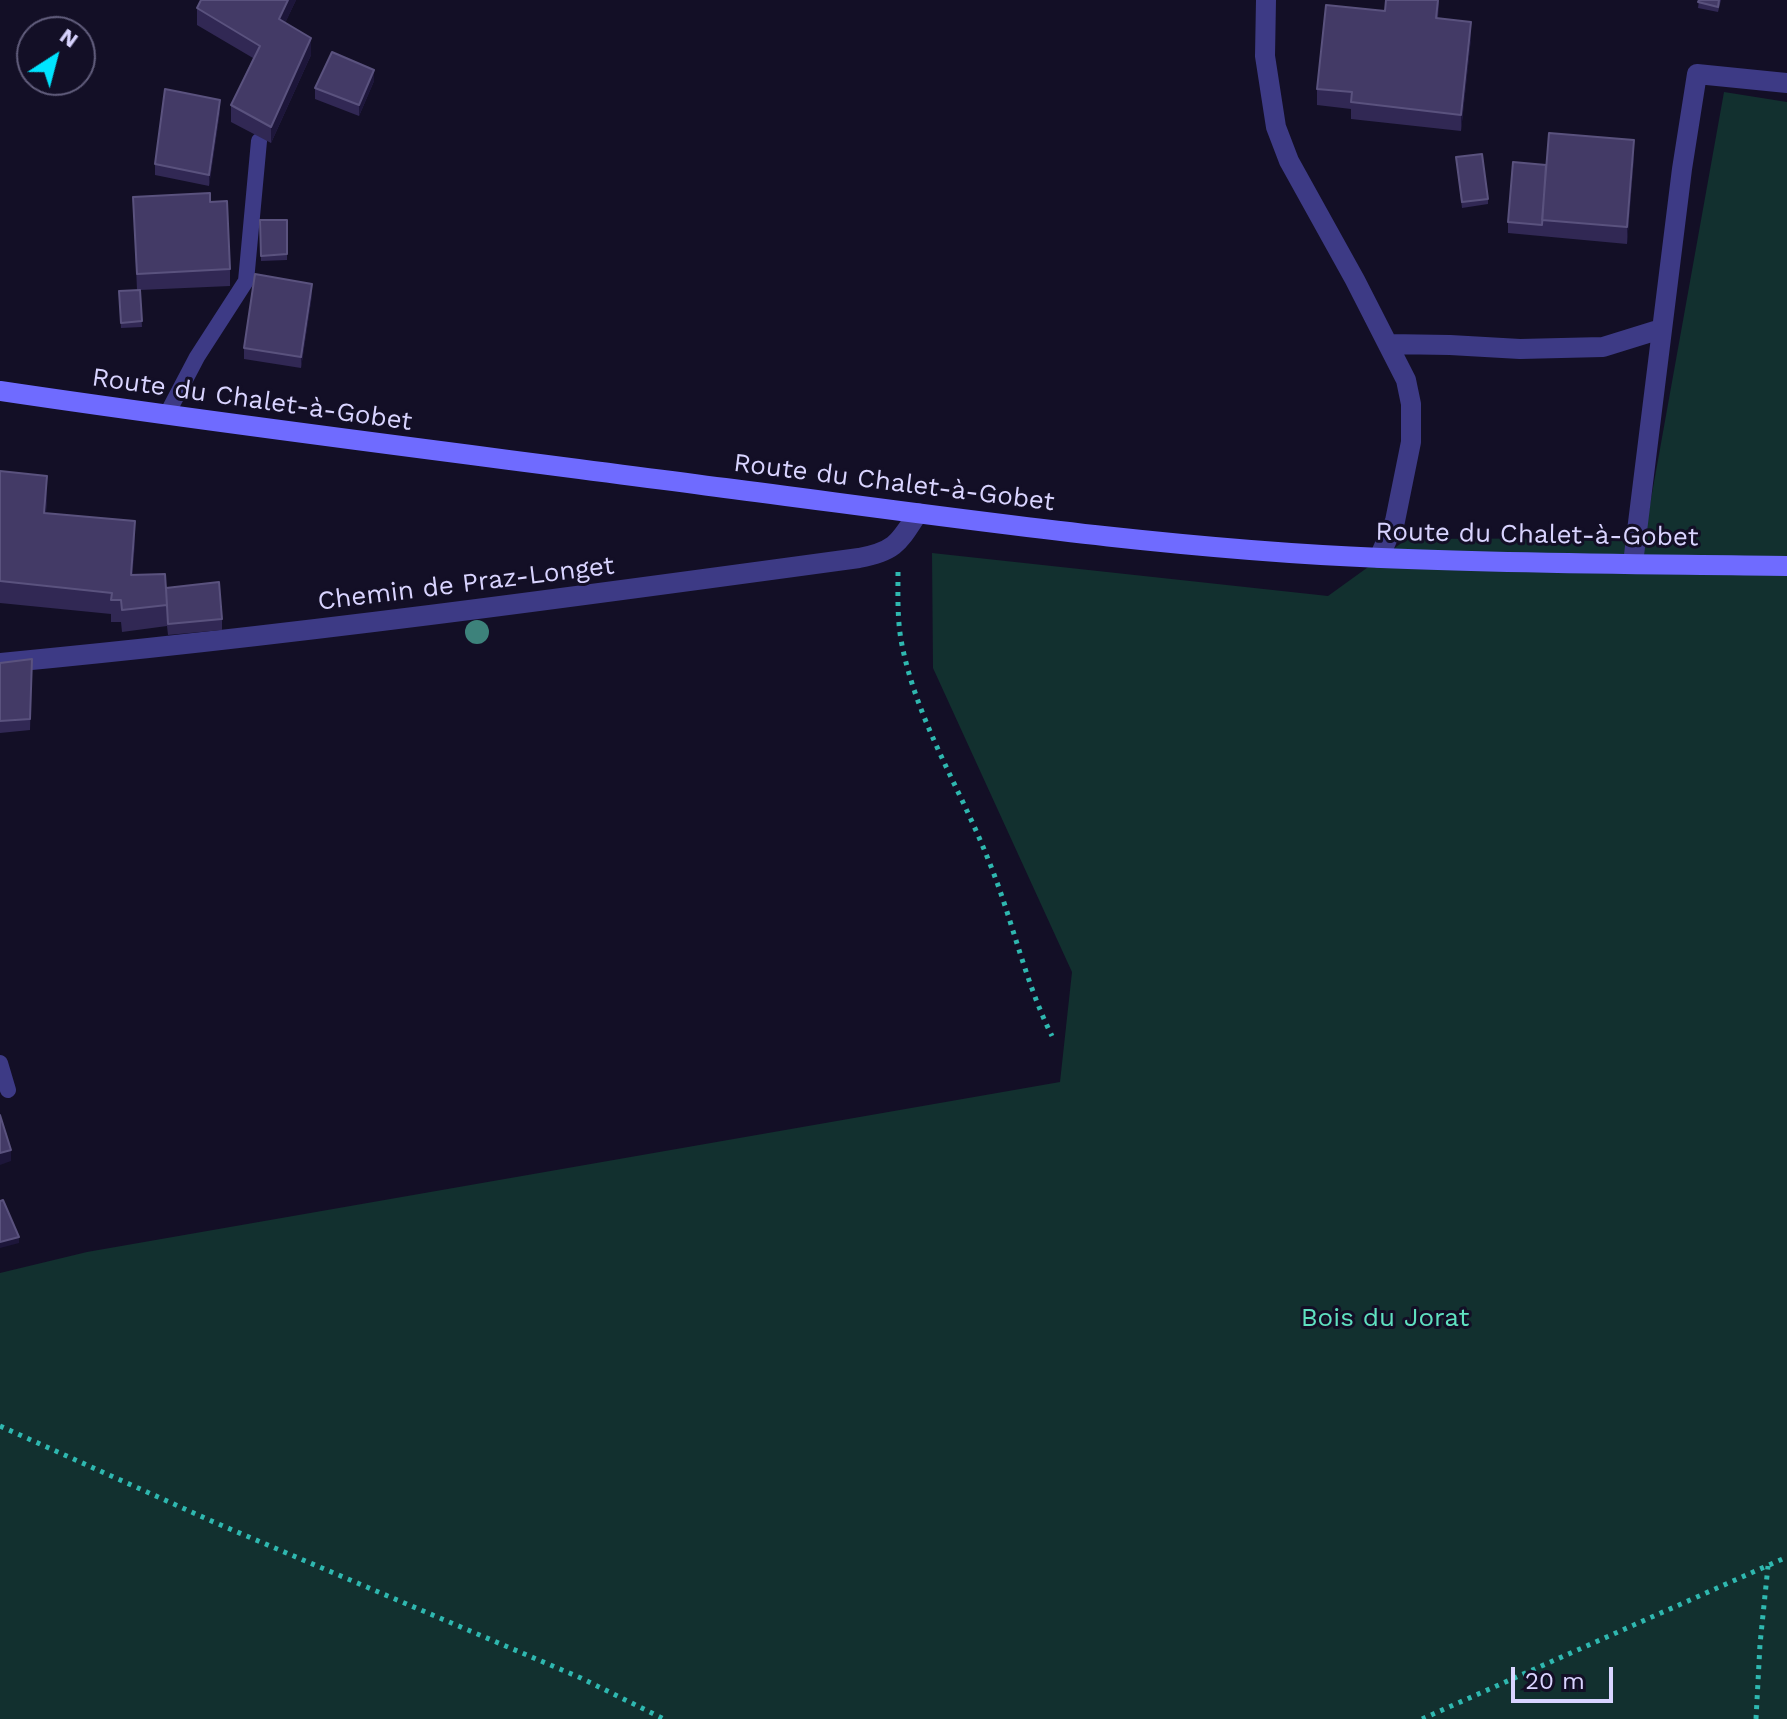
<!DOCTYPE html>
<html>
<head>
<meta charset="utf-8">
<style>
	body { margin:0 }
	#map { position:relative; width:1787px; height:1719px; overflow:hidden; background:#130f26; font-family:"Work Sans",sans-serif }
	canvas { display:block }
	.north { position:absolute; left:16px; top:16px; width:80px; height:80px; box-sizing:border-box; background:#130f26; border:2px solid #625e7d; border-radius:50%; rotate:36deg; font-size:22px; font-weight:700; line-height:32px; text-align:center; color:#d9d4ff }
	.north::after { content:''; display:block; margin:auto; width:28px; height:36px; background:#00e5ff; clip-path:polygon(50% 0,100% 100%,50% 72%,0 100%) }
	.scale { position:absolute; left:1511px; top:1667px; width:102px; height:36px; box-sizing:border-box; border:4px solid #d9d4ff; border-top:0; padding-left:10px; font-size:24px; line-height:28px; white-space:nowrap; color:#d9d4ff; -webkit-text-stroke:6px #130f26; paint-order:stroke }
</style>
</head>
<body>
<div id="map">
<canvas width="1787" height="1719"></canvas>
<div class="north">N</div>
<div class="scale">20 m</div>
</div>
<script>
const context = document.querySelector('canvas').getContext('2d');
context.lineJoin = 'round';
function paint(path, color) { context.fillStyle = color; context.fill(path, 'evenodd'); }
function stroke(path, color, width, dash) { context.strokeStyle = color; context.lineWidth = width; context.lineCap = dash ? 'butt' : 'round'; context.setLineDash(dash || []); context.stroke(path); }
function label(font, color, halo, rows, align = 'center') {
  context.font = font + ' "Work Sans",sans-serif'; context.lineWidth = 6; context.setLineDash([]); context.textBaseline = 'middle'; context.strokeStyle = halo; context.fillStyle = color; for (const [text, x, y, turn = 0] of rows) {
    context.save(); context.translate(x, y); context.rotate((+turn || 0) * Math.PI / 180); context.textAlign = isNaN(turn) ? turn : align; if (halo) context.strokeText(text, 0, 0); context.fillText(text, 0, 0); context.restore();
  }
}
paint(new Path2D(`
	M1724,92L1787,102V1719H0V1273L87,1252L1060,1082L1072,972L933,668L932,553L1328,596L1407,539L1644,538Z`), '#12302f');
stroke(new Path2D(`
	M898,572C898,596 897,621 902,645C917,721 960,788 988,859C1012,917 1024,980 1052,1036
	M0,1426L216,1523L581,1678L664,1719
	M1422,1719L1787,1557
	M1756,1719L1760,1644L1768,1566`), '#2fb8b0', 5, [4, 6]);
stroke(new Path2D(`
	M166,416L197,357L246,281L259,141
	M0,1063L8,1090`), '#3d3a85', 16);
stroke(new Path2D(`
	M1266,0L1265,56L1276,127L1289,161L1355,280L1406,380L1411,404V442L1395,521L1379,558
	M1388,344L1450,345L1520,349L1603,347L1661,329
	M1633,563L1682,169L1697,74L1787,83
	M0,663C287,636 573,597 859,558C896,551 899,542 918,513`), '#3d3a85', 20);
stroke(new Path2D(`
	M0,391C241,427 483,456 725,488C943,516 1161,549 1381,558C1516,564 1652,564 1787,566`), '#6f6bff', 20);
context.fillStyle = '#3d827b';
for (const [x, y] of [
	[477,632]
]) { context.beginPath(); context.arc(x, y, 12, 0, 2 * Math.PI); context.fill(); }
paint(new Path2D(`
	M296,0L285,23L311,55L271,143L231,122V105L253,58L197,25V8Z
	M1439,0L1438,18L1471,38L1461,131L1351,119V109L1317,105V89L1385,11Z
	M1699,0H1721L1718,12L1698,8Z
	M374,81L359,116L315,99V88Z
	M220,111L209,186L155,175V164Z
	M1456,157L1488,199V204L1462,208Z
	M1634,157L1627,244L1508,233V222Z
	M133,197L210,202L230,269V286L140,290L142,327L121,328L119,291L137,290Z
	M260,220H287V260L261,261Z
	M312,295L301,368L244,359V348Z
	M0,471L47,497L46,513L135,543L132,575L166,588L222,619V630L168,635L167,626L122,632L121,622H111V614L0,603Z
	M32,659L30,730L0,733V663Z`), '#312854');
paint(new Path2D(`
	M288,0H296L279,36V19Z
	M1471,22V38L1461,131V115Z
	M311,38V55L271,143V127Z
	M374,70V81L359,116V105Z
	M220,100V111L209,186V175Z
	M1634,140V157L1627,244V227Z
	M312,284V295L301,368V357Z
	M47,476V497L44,535V513Z
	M135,521V543L131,597V575Z
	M11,1150V1161L0,1165V1153Z
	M19,1237V1243L0,1248V1242Z`), '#1d163a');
const building = new Path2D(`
	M201,0H288L279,19L311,38L271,127L231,105L260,46L197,8Z
	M1386,0H1438L1436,18L1471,22L1461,115L1351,102L1352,92L1317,89L1326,5L1385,11Z
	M1699,0H1719L1718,7L1698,2Z
	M332,52L374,70L359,105L315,88Z
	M165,89L220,100L209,175L155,164Z
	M1549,133L1634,140L1627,227L1542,220Z
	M1482,154L1488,199L1462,202L1456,157Z
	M1513,162L1546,165L1542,225L1508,222Z
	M210,193V202L227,201L230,269L137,274L133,197Z
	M260,220H287V254L261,256Z
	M255,274L312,284L301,357L244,348Z
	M140,290L142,321L121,323L119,291Z
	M0,471L47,476L44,513L135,521L131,575L165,574L167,605L122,610L121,600H111L112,593L0,581Z
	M219,582L222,619L168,624L166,588Z
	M32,659L30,719L0,721V663Z
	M0,1115L11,1150L0,1153Z
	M3,1200L19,1237L0,1242V1201Z`);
paint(building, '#433a66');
stroke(building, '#5a527e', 2);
label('26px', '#d9d4ff', '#130f26', [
	["Route du Chalet-à-Gobet",252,400,8],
	["Route du Chalet-à-Gobet",894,483,7],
	["Route du Chalet-à-Gobet",1537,535,1],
	["Chemin de Praz-Longet",466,584,-7]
]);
label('26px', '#5fe0c0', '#130f26', [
	["Bois du Jorat",1385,1318]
]);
</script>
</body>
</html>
